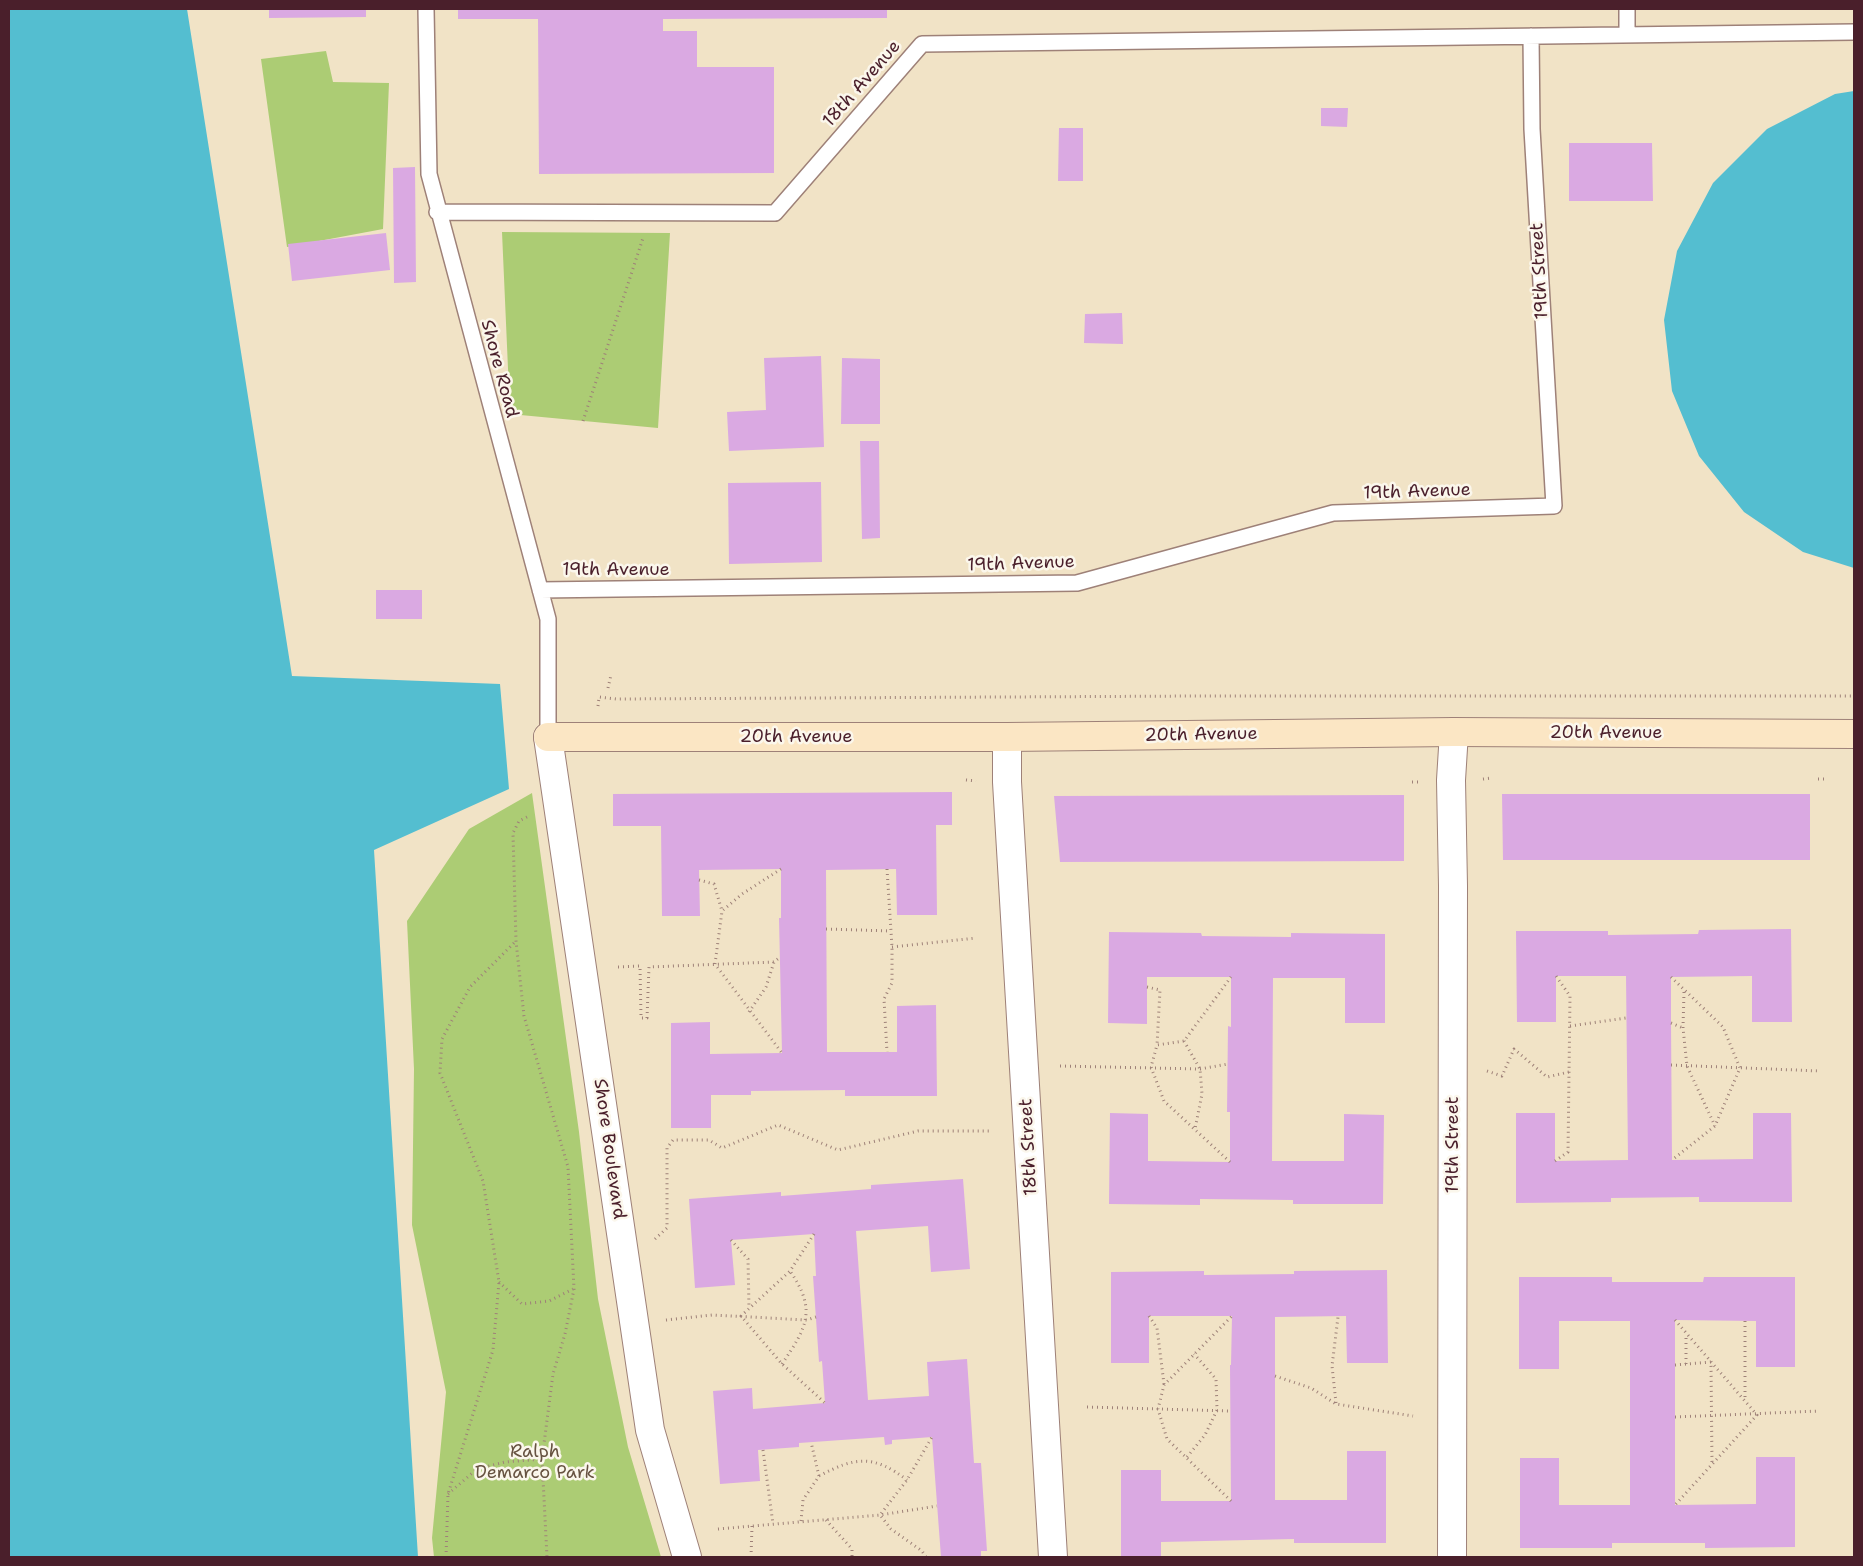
<!DOCTYPE html>
<html>
<head>
<meta charset="utf-8">
<style>
	body { margin:0 }
	#map { position:relative; width:1863px; height:1566px; overflow:hidden; background:#f1e3c6; font-family:"Shantell Sans",sans-serif }
	canvas { display:block }
	.frame { position:absolute; inset:0; border:10px solid #4a1f2b; pointer-events:none }
</style>
</head>
<body>
<div id="map">
<canvas width="1863" height="1566"></canvas>
<div class="frame"></div>
</div>
<script>
const context = document.querySelector('canvas').getContext('2d');
context.lineJoin = 'round';
function paint(path, color) { context.fillStyle = color; context.fill(path, 'evenodd'); }
function stroke(path, color, width, dash) { context.strokeStyle = color; context.lineWidth = width; context.lineCap = dash ? 'butt' : 'round'; context.setLineDash(dash || []); context.stroke(path); }
function label(font, color, halo, rows, align = 'center') {
  context.font = font + ' "Shantell Sans",sans-serif'; context.lineWidth = 5; context.setLineDash([]); context.textBaseline = 'middle'; context.strokeStyle = halo; context.fillStyle = color; for (const [text, x, y, turn = 0] of rows) {
    context.save(); context.translate(x, y); context.rotate((+turn || 0) * Math.PI / 180); context.textAlign = isNaN(turn) ? turn : align; if (halo) context.strokeText(text, 0, 0); context.fillText(text, 0, 0); context.restore();
  }
}
paint(new Path2D(`
	M326,51L333,82L389,83L383,229L287,247L261,59Z
	M502,232L670,233L658,428L510,414Z
	M532,793L579,1132L598,1299L628,1447L661,1557H434L432,1538L446,1392L412,1225L414,1069L407,921L469,829Z`), '#accc74');
paint(new Path2D(`
	M9,9H187L292,676L500,684L509,789L374,850L418,1557H9Z
	M1854,91V568L1803,552L1744,512L1699,456L1672,391L1664,320L1677,251L1713,183L1767,129L1835,94Z`), '#54bed0');
paint(new Path2D(`
	M269,9H366V17L269,18Z
	M458,9H887V18L663,19V31H697V67H774V173L539,174L538,19H458Z
	M1321,108H1348L1347,127L1321,126Z
	M1059,128H1083V181H1058Z
	M1569,143H1652L1653,201H1569Z
	M415,167L416,282L394,283L393,168Z
	M386,233L390,270L292,281L288,244Z
	M1122,313L1123,344L1084,343L1085,314Z
	M821,356L824,447L729,451L727,412L766,410L764,358Z
	M842,358L880,359V424H841Z
	M860,441H879L880,538L862,539Z
	M821,482L822,562L729,564L728,483Z
	M376,590H422V619H376Z
	M952,792V825H936L937,915H897L896,869L826,870L827,1052H897V1006L936,1005L937,1096H845V1090L751,1091V1095H711V1128H671V1023L710,1022V1054L782,1053L779,918H781V869L699,870L700,916H662L661,826H613V794Z
	M1502,794H1810V860H1503Z
	M1404,795V861L1060,862L1054,796Z
	M1791,929L1792,1022H1752V976L1671,977V1023L1672,1160L1753,1159V1113H1791L1792,1202H1699V1197L1611,1198V1202L1516,1203V1113H1555V1161L1628,1160L1626,976H1556V1022H1517L1516,931H1608V935L1698,934L1699,930Z
	M1109,932L1201,933L1202,936L1291,937V933L1385,934V1023H1345V978H1273L1272,1161H1344V1114L1384,1115L1383,1204H1293V1200L1200,1199V1205L1109,1204L1110,1113L1148,1114V1161L1230,1162V1112H1227L1228,1026L1231,1027V977H1147V1024L1108,1023Z
	M963,1179L970,1269L931,1272L928,1226L856,1231L868,1400L929,1396L927,1362L967,1359L974,1463H981L987,1551H981V1557H941L932,1437L892,1440V1444L885,1445L884,1437L799,1443V1447L758,1450L760,1481L720,1484L713,1391L752,1388L753,1409L825,1403L822,1361L819,1362L813,1276H816L814,1234L731,1240L735,1285L695,1288L689,1199L781,1192V1196L871,1189V1185Z
	M1387,1270L1388,1363H1347L1346,1316L1275,1317V1500H1347V1451H1386V1543H1294V1539L1161,1542V1557H1121V1470H1161V1501H1231L1230,1365H1231L1232,1316H1149V1363H1111V1272L1204,1271V1275L1294,1274V1271Z
	M1519,1277H1612V1282H1703L1704,1277H1795V1367H1756V1321L1675,1320V1505L1756,1504V1457H1795V1547L1705,1548V1543H1612V1548H1520V1458H1559V1505H1630V1321H1559V1369H1519Z`), '#daa9e2');
const lane = new Path2D(`
	M426,9L429,174L548,619V737
	M1627,9V35
	M437,212L775,213L922,44L1854,32
	M540,590L1077,583L1333,513L1554,506L1532,129L1531,36`);
const street = new Path2D(`
	M548,737L650,1430L687,1557
	M1007,737V782L1053,1557
	M1452,1557L1453,886L1451,780L1454,732`);
const secondary = new Path2D(`
	M548,737H1007L1454,732L1854,734`);
stroke(lane, '#9e8178', 18);
stroke(street, '#9e8178', 30);
stroke(secondary, '#9e8178', 30);
stroke(new Path2D(`
	M583,421L643,238
	M608,688L611,675
	M598,706L599,697L616,699L1198,696H1854
	M1483,779L1492,778
	M1818,779H1827
	M966,780L976,781
	M1412,782H1419
	M527,817L519,821L513,833L516,941L524,1016L568,1167L574,1289L565,1334L553,1374L542,1459L547,1557
	M781,869L742,894L722,911L715,964L782,1053
	M887,869L892,947V983L884,999L887,1052
	M699,880L714,884L722,911
	M826,929L891,931
	M892,947L976,938
	M618,967L640,966L641,1018H647L649,967L774,962L779,958
	M1671,977L1723,1027L1740,1068L1715,1126L1672,1160
	M1147,987L1160,990L1157,1045
	M1684,992L1683,1028L1687,1066L1715,1126
	M749,1012L766,987L774,962
	M1671,1023L1683,1028
	M1570,1026L1626,1018
	M1184,1041L1200,1069L1202,1094L1195,1129
	M1671,1065L1820,1071
	M1060,1066L1200,1069L1228,1064
	M1487,1071L1502,1076L1514,1049L1547,1077L1569,1072
	M1555,1161L1568,1152L1570,996L1556,976
	M1230,1162L1164,1101L1151,1067L1157,1045L1184,1041L1231,977
	M814,1234L790,1271L741,1316L782,1364L825,1403
	M655,1239L667,1228V1148L673,1140H709L722,1148L778,1125L838,1150L918,1131H992
	M731,1240L748,1259L749,1308
	M499,1282L522,1304L549,1301L573,1289
	M1149,1316L1157,1328L1164,1384
	M666,1320L712,1315L807,1320L816,1317
	M1675,1320L1757,1415L1675,1505
	M1745,1321V1400
	M782,1364C807,1327 817,1310 790,1271
	M1686,1364V1334
	M1675,1365L1711,1362L1712,1463
	M1275,1376L1311,1388L1336,1404L1413,1416
	M1336,1403L1332,1366L1338,1317
	M1087,1407L1230,1411
	M1675,1417L1819,1411
	M763,1450L773,1524
	M1187,1457L1205,1435L1217,1410L1216,1379L1194,1354
	M819,1476C855,1457 873,1454 907,1480
	M448,1494L477,1469L505,1462L542,1459
	M1231,1501L1167,1439L1158,1409L1164,1385L1232,1316
	M826,1520L852,1549V1557
	M801,1521L803,1500L819,1476L811,1442
	M718,1529L880,1515L937,1506
	M446,1557L448,1494L493,1350L499,1282L483,1181L440,1073L442,1039L470,987L516,941
	M751,1557L752,1526
	M926,1557L922,1551L891,1529L880,1515L907,1480L932,1437`), '#9e8178', 3, [1, 4]);
stroke(lane, '#fff', 15);
stroke(street, '#fff', 28);
stroke(secondary, '#fbe6c4', 28);
label('18px', '#4a1f2b', '#fbf7ec', [
	["18th Avenue",862,84,-49],
	["19th Street",1540,271,-93],
	["Shore Road",499,369,75],
	["19th Avenue",1417,492,-2],
	["19th Avenue",1021,564,-2],
	["19th Avenue",616,570],
	["20th Avenue",1606,733],
	["20th Avenue",1201,735,-1],
	["20th Avenue",796,737],
	["19th Street",1453,1145,-90],
	["18th Street",1029,1147,-93],
	["Shore Boulevard",609,1149,82]
]);
label('18px', '#675341', '#fbf7ec', [
	["Ralph",535,1452],
	["Demarco Park",535,1473]
]);
</script>
</body>
</html>
